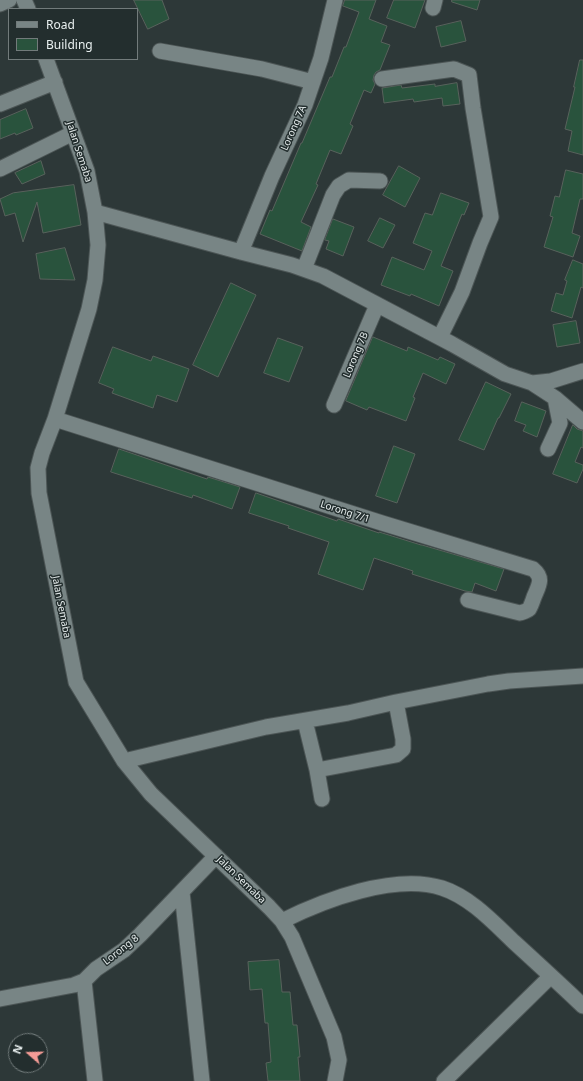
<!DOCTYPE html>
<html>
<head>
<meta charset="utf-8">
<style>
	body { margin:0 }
	#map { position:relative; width:583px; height:1081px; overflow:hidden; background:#2d3838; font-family:"Noto Sans",sans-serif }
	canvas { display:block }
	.legend { position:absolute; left:8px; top:8px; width:130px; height:52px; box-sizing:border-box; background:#232e2e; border:1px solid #727b7b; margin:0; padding:5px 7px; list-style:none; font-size:12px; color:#e8efef }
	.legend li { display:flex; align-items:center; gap:8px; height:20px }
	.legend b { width:20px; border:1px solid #727b7b }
	.north { position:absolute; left:8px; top:1033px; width:40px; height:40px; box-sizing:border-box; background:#232e2e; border:1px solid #727b7b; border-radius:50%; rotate:290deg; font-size:11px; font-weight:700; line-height:16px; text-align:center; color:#e8efef }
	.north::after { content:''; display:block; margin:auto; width:14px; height:18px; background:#f59c96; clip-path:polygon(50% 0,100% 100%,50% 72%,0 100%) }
</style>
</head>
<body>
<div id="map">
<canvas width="583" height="1081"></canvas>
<ul class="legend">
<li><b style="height:5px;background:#788585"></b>Road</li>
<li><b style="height:11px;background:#29533d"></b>Building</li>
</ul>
<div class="north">N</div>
</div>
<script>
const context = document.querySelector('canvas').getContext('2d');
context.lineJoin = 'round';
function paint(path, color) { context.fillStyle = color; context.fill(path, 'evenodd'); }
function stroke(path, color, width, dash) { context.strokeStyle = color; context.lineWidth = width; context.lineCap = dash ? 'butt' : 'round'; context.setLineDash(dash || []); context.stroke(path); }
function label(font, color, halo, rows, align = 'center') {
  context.font = font + ' "Noto Sans",sans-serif'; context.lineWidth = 3; context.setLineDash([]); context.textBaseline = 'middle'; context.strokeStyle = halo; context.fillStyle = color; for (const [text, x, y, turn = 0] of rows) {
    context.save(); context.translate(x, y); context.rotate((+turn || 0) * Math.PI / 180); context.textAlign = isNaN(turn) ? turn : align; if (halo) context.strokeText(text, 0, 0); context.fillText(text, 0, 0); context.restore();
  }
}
const building = new Path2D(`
	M134,0H162L169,19L148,29Z
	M345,0H376L369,19L387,26L381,42L390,45L380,70L376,72L374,75L373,80L375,84L371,93L364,90L350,124L353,126L341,154L330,150L316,184L318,185L301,222L311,227L302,251L260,234L270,210L272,211L301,143H302L330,77H332L344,47H346L359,12L343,6Z
	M394,0H425L415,28L387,18Z
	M452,0H480L477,10L452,2Z
	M461,21L466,41L441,47L436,27Z
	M580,60H583V155L568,151L572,131L565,129L575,87H574Z
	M457,83L460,104L443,106L442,98L414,102L413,99L384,103L382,88L401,85L402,88L435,84V86Z
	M26,109L33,128L16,135L15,133L0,139V120Z
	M41,161L45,174L22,184L15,173Z
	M399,166L420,178L405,207L383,195Z
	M566,170L583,174V199H580L572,233L580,236L573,257L544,247L553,217L550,216L555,196L559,197Z
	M74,185L81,225L43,233L37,202L23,242L15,213L5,216L0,199L13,193Z
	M441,193L469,203L464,215L462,214L441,266L453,271L439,306L411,294L410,296L381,285L392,257L424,270L432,251L413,243L425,213L432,215Z
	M380,218L395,225L383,248L368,241Z
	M333,219L354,227L343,256L326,249L329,241L325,240Z
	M65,248L75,280L40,279L36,254Z
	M573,260L583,264V288L581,287L572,318L551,311L556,293L563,295L567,281L565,280Z
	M231,283L256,295L218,377L193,365Z
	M576,321L580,343L557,347L553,325Z
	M373,337L407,351L408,347L438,360L440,357L455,364L446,384L423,373L413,397L415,398L406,421L369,407L367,410L346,401Z
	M278,338L303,347L289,382L264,373Z
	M113,347L151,361L153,356L189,369L177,402L157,395L153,408L112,393L114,389L99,383Z
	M486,382L511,394L499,418H498L484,450L459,440Z
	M522,402L546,411L537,437L523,431L526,425L515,421Z
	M573,425L577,429L583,431V448L581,447L575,462L583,465V469L577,483L553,474Z
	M394,446L415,454L397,503L376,496Z
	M119,449L207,479L208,477L240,487L232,509L193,495L192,498L111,472Z
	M256,493L337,521L338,519L379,533V532L421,545H422L504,569L496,591L475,583L472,592L465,591L412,574L413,571L374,558L363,590L318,574L329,542L288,528L289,526L249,513Z
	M279,960L282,992H290L293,1025H297L300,1057H298L300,1081H268L266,1063L271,1062L268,1023H265L262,989L250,990L248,962Z`);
paint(building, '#29533d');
stroke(building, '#58625c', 1);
const minor = new Path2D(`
	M24,0L28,9
	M0,4L9,0
	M433,8L435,0
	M160,51L262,69L313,82
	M46,59L87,171L95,212L98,245L95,280L89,309L55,419L42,453L38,468L39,493L76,682L124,761L151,794L269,907L282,921L292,937L334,1037L339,1060L335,1081
	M382,79L454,69L469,75L473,108L491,217L480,243L462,292L440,337
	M0,104L55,82
	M0,169L73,133
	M95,212L241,252L292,265L323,276L452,344L505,374L532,383L551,381L583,371
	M241,252L272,176L305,105L321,58L335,0
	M304,269L333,195L339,186L349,180L380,181
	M532,383L555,398L583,422
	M334,405L377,305
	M55,419L382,523L533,569C544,578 539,585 534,597C533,600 531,606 529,609C527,611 523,612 520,613L468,600
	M548,449L560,423L555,398
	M305,721L317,770L322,799
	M124,761L266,727L348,713L396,702L488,684L509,681L583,676
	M317,770L396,755L403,749V739L396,702
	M182,892L202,1081
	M282,921C324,900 395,873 442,888C470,897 493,922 514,942C537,963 560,984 583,1006
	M84,981L95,1081
	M0,999L74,985L84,981L96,969L124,950L140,935L216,856
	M444,1081L551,976`);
stroke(minor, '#4c5555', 17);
stroke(minor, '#788585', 15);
label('10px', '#e8efef', '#232e2e', [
	["Lorong 7A",294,128,-66],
	["Jalan Semaba",79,152,72],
	["Lorong 7B",356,355,-67],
	["Lorong 7/1",345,512,18],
	["Jalan Semaba",61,607,79],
	["Jalan Semaba",241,880,44],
	["Lorong 8",121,950,-38]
]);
</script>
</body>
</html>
